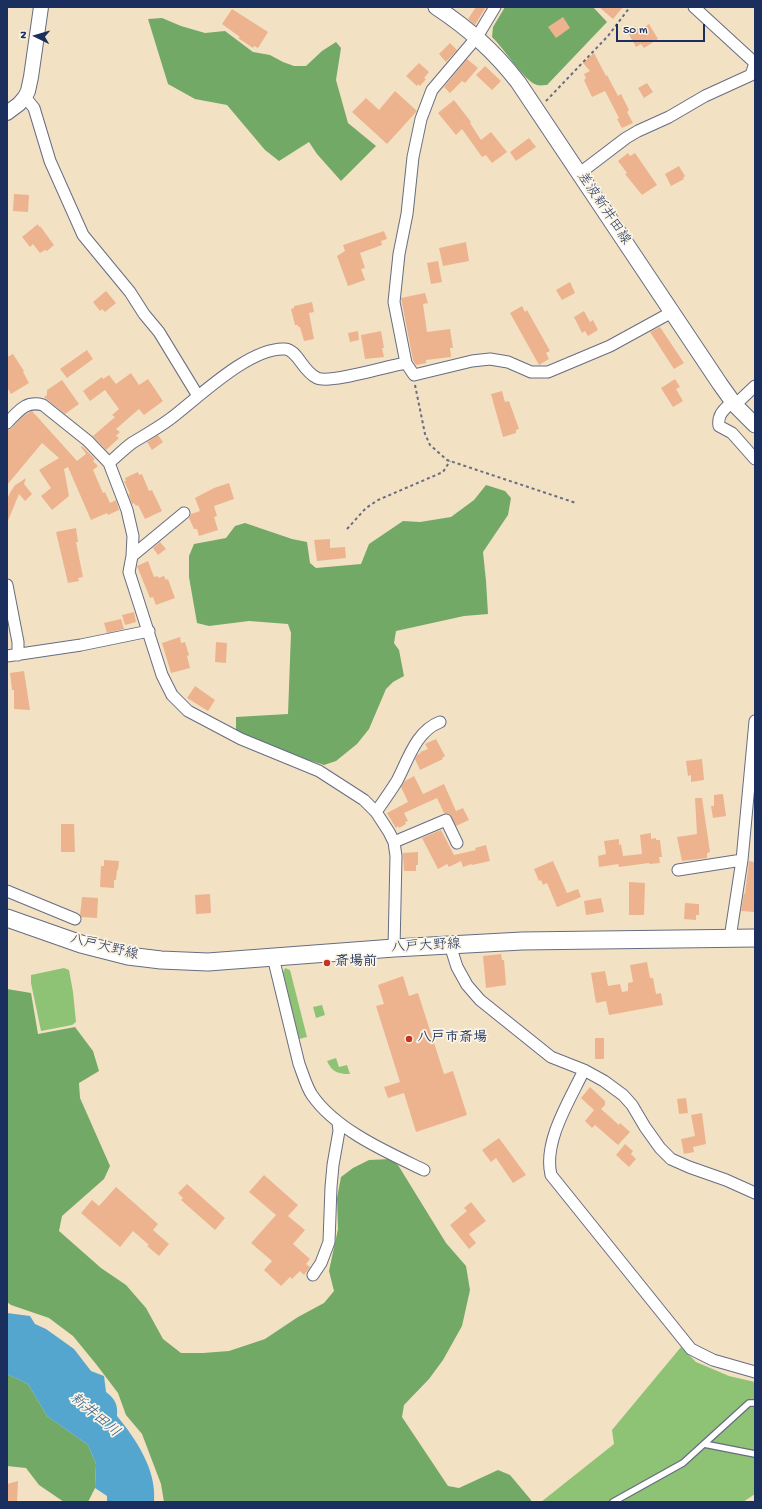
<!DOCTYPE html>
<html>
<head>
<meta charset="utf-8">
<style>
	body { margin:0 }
	#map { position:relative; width:762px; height:1509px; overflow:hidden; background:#f3e1c3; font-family:"Gochi Hand",sans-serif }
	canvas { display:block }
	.frame { position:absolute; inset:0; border:8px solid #1b2f5e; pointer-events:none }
	.north { position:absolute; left:16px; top:16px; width:40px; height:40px; -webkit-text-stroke:3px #fcf5e5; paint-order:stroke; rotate:275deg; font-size:11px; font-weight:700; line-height:16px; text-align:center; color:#1b2f5e }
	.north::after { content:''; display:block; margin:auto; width:14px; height:18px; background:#1b2f5e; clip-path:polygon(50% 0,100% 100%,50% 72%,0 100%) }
	.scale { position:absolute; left:616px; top:24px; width:89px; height:18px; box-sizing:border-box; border:2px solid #1b2f5e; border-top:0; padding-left:5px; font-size:12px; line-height:14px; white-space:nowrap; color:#1b2f5e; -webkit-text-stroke:3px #fcf5e5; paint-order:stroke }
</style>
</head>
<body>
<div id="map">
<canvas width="762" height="1509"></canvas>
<div class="frame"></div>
<div class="north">N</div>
<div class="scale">50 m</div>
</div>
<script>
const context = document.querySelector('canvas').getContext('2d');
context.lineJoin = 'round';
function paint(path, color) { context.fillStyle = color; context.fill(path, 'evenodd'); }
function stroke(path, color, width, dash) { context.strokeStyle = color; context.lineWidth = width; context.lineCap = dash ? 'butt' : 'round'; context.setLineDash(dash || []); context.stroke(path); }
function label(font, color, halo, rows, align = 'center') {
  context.font = font + ' "Gochi Hand","Klee One",sans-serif'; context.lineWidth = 3.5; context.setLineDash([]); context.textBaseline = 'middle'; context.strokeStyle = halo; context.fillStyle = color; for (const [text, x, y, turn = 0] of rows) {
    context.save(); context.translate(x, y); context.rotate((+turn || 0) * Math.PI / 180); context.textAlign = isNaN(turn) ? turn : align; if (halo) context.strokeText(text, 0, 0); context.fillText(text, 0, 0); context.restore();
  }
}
paint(new Path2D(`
	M64,968L69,970L73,992L76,1022L72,1025L41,1031L31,983V975Z
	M285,968L290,970L307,1037L299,1039L283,972Z
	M322,1005L325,1015L316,1018L313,1007Z
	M336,1058L339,1067L347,1065L350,1074C338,1074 332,1072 327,1061Z
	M681,1347L696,1362L729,1376L755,1382V1494L743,1502H541L614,1444L612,1430Z`), '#8ec375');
paint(new Path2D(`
	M505,7H593L607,22L547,85C544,85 540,86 537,85C525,82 503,47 492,37L493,27Z
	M162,18L181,26L205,33L225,31L253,52L270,55L283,62L294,66H306L322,51L336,42L341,48L336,80L348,123L376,146L341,181L317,154L309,142L279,161L265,150L227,105L195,99L168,84L148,19Z
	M486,485L505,491L511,498L508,515L483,552L486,581L488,614L464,616L396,631L394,643L399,650L404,676L393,682L386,689L369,729L357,744L336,761L324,765L293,755L247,736L236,730V717L288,714L291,633L288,624L249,621L209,626L197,623L189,577V556L194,544L226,538L235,526L245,523L292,539L307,542L310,563L316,568L361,564L369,544L403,521L420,522L451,517L474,500Z
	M7,989L31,993L38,1034L75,1027L93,1051L99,1071L79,1083L80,1098L110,1166L104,1179L62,1216L59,1231L101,1268L126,1285L146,1308L163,1339L181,1353H203L229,1351L265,1339L298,1317L324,1303L334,1291L329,1271L338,1229L337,1198L341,1177L353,1168L369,1160L390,1159L398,1165L446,1243L466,1266L470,1290L462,1326L443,1360L429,1379L404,1405L402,1417L448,1486L459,1488L498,1470L510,1475L531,1500V1502H164L161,1484L142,1434L126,1415L118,1393L96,1364L73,1336L49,1318L11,1305L7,1302Z
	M7,1374L28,1384L47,1416L88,1445L96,1464L95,1488L88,1502H64L39,1485L26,1468L7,1466Z`), '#72a966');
paint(new Path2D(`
	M7,1313L30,1316L35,1324L46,1329L74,1349L91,1371L104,1376L106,1392C115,1399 118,1404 117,1416C136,1439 157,1470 154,1502H107V1496L95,1488L96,1464L88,1445L47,1416L28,1384L7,1374Z`), '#54a6cf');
paint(new Path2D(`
	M476,7H486L475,25L468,19Z
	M599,7H623L613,19Z
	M232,9L268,32L258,48L254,46L253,48L238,38L240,37L222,24Z
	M563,17L570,28L556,38L548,27Z
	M649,24L658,39L644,48L641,44L636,47L627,31L635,26L637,29L642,26L643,28Z
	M450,43L457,50L446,62L439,54Z
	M594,53L606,76L607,75L618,96L621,94L629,110L627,112L633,123L622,128L617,119L619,118L605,91L592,97L584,80L586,78L584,74L590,71L583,63Z
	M467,59L478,68L465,83L462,81L450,93L444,87Z
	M419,63L429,72L424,78L426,79L420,86L418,84L417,86L406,76Z
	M485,66L501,81L492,90L476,75Z
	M647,83L653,92L644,98L638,88Z
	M395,91L417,111L387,144L352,112L366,98L379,110Z
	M454,100L471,122L470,123L481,140L491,132L507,152L492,163L486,155L482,157L462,129L456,135L438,113Z
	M529,138L536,147L516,161L510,152Z
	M628,153L630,156L635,153L657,185L642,195L625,174L627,173L618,161Z
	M679,166L685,176L683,178L684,179L671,186L665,174Z
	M14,194L29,195L28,212L13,211Z
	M38,224L39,227L40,226L54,245L47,251L45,250L40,253L33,244L30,247L22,237Z
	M384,231L387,239L381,241L382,245L360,253L365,268L361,269L365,280L348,286L337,256L345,251L343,245Z
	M466,242L469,261L443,266L439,248Z
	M438,261L442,282L431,284L427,263Z
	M570,282L575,293L562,300L556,290Z
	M106,291L116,303L105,312L102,309L100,311L93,302Z
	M425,293L428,303L423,304L427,332L450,329L453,348H450L451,357L426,360V363L416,365L413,360L401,298Z
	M312,302L314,312L309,313L314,339L304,341L300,327H298V325H295L291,309L294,308V306Z
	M522,306L525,312L527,310L550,351L546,353L549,359L539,365L510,313Z
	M584,311L590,322L593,320L598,330L588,336L585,331L582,333L574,317Z
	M660,327L684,363L674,369L650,332Z
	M358,331L359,340L350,342L348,333Z
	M381,331L384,348H382L384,357L365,359L361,335Z
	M87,350L93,359L67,378L60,369Z
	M13,354L24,371L23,372L29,383L11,394L7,387V357Z
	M131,373L139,385L148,379L163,401L144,415L139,409L116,429L120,432L116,436L119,438L106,450L93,436L115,417L112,415L119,409L105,390L90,401L83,391L102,377L103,379L109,375L116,384Z
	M675,379L680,387L676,389L683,401L673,407L661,388Z
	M62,380L79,404L65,414L44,397L47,395V390Z
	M502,391L505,402L509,401L519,429L516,430V433L503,437L491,394Z
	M32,411L77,461L86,454L81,447L82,446L95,459L93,461L98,466L93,470L103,493L105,492L110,503L116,500L119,510L108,515L107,513L91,520L68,467L64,469L69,496L52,510L41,496L51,488L39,470L59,458L42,443L7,485V430L12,428L23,416Z
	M158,435L163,442L152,450L147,442Z
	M138,472L139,475L142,474L149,491L152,490L162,511L145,519L138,505L136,506L134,503L132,504L128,494H130L124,481H126L125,478Z
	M26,478L24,484L32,494L25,501L19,494L7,523V499L11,491L14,487V486Z
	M229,483L234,499L214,506L217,516L214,517L218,530L199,536L197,529H194L189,518L191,514L200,511L195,498L214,488Z
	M76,528L78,542H76L83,577L78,578L79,581L68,583L56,532Z
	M330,539V548L345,547L346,558L317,561L314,540Z
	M160,542L166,549L158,555L153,548Z
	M148,561L154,577L158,576V578L164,576L166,580L168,579L175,598L156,605L153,597L150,598L137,566Z
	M134,612L136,622L125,625L122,615Z
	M121,619L124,629L107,633L104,623Z
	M180,637L181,643L185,642L189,655L187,656L190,668L171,673L162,643Z
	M216,642L227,643L226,663L215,662Z
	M24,671L30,710L14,709V690H12L10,673Z
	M195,686L215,700L208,711L187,698Z
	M436,739L445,756L442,758L443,759L420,770L415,759L417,755L421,753L420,752L428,749L425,744Z
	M702,759L704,780L691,782V775L688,776L686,761Z
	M414,776L423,794L444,784L456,811L463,808L469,820L456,826L450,815L444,813L437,798L404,813L408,821L405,822L406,824L399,828L398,826L396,828L387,813L408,802L401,787L405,781Z
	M723,794L726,816L713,818L711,806H714V795Z
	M695,798H702L710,852L707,853V858L682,861L677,837L697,834Z
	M61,824H74L75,852H61Z
	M441,830L454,855L476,850L475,848L486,845L490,861L472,865L471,864L463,867L461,861L449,867L447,864L438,869L422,838Z
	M651,833V839L656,838V840H660L662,857H659L660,863L650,864L649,863L619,867L618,864L599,867L598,856L606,854L604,841L619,839V845L621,844L623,856L642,854L640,835Z
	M418,852V865H416V871H404L403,853Z
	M104,860L119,861L118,870H117L116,880H114V888L100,887L101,866H104Z
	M553,861L567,893L578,889L581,897L557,907L547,883L543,885L541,880L539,881L534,869Z
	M749,861L755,862V912L741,911L744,893L745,894Z
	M629,882L645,883L644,915H629Z
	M210,894L211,913L196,914L195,895Z
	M82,897L98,898L97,918L81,917L80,915Z
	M601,898L604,912L586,915L584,901Z
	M685,903L699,904V915H696V920L684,919Z
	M501,954L502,960H504L506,985L486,988L483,956Z
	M647,962L650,978H653L656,994L661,993L663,1005L609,1015L606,1001L596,1003L591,973L605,971L608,986L620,984L622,992L628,991V983L633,982L630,965Z
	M403,976L409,996L418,993L444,1074L453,1071L467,1115L416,1132L404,1093L388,1098L384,1087L400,1082L376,1006L384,1004L378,985Z
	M595,1038H604V1059H595Z
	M590,1087L605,1101V1105L601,1109L619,1125L620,1123L630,1132L618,1145L595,1125L592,1128L585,1121L594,1110L581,1098Z
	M686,1098L688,1113L679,1114L677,1099Z
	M702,1113L706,1144L693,1147L694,1152L684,1154L681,1139L695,1136L691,1115Z
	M499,1138L526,1175L513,1183L496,1158L491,1162L482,1150Z
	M625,1144L633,1151L631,1154L636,1159L629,1167L616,1155Z
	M264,1175L298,1205L288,1216L305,1230L293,1244L310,1259L306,1264L310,1267L304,1275L300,1271L292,1279L290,1277L281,1286L264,1270L272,1261L251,1243L276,1215L249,1192Z
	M187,1184L225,1218L215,1230L181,1200L183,1198L178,1193Z
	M116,1187L158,1224L153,1230L169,1244L159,1256L147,1246L149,1245L133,1231L120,1247L81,1213L92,1200L99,1206Z
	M471,1202L486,1221L469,1234L476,1243L469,1249L450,1225L467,1211L464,1208Z
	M18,1481L17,1502H7V1484Z`), '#edb38f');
const service = new Path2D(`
	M704,1444L755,1454
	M613,1502L683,1463L749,1403H755`);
const minor = new Path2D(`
	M25,97L34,108L50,161L83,235L130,292L144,314L159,332L198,396
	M580,173L626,138L638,131L669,117L705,96L751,75L755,63L694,7
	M406,363L394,302L399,254L407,214L413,157L421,119L432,90L477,37L495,7
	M733,401C725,409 717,414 719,426L732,433L755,459
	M735,405L755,386
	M7,423C18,412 25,400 43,405L88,441L109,463L127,510L133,536L132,556L129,572L162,675L172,695L188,711L241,739L319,771L364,800L376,812L389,832L394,842L396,856L394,948
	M109,463C117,456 124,449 132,443C145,435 158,428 170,419C198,398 249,347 285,349C298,350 302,371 317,378C331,384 387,366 406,363L414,375L472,361L490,359L508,362L531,372H548L610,346L672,312
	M132,556L184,513
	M7,585L18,642V655
	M7,656L81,645L149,631
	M376,812C383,802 390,792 397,781C408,760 416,731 440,722
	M394,842L446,820L457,843
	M678,870L742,860
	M7,891L75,919
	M730,938L742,860L755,721
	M450,945L457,967L467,985L480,1000L551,1057L584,1070L604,1081L623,1095L632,1105L645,1127L660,1148L671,1159L689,1167L726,1180L755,1193
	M273,957L299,1064C303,1074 306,1086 312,1095C336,1130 387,1152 424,1170
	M584,1070C570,1100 543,1141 551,1175L691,1349L713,1360L755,1372
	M313,1275L321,1263L329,1242L331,1187L333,1165L339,1131L338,1122`);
const tertiary = new Path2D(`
	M7,113L19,104L25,97L28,91L31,77L41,7`);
const secondary = new Path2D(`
	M436,7C469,29 494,51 518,82L720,384L735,405L755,425`);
const primary = new Path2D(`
	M7,918L81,944L128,956L161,960L208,962L394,948L522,941L755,938`);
stroke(service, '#676d81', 8);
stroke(minor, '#676d81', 13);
stroke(tertiary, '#676d81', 16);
stroke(secondary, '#676d81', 17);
stroke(primary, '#676d81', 19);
stroke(new Path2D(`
	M546,101L608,36L630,7
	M415,385L425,434L430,445L447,460L576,503
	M347,529L366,508L378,500L443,472L450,461`), '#676d81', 2, [3, 3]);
stroke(service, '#fff', 5.5);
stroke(minor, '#fff', 11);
stroke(tertiary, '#fff', 14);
stroke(secondary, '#fff', 15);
stroke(primary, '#fff', 17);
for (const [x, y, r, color] of [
	[327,963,4,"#c8321e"],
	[409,1039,4,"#c8321e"]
]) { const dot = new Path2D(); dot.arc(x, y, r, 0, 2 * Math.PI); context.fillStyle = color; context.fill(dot); stroke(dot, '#fcf5e5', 1.5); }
label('14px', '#1b2f5e', '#fcf5e5', [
	["差波新井田線",603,209,56],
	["八戸大野線",426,947,-3],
	["八戸大野線",104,948,14]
]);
label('bold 14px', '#1b2f5e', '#fcf5e5', [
	["斎場前",335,963],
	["八戸市斎場",417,1039]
], 'left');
label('italic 15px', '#2f5986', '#fcf5e5', [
	["新井田川",94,1416,40]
]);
</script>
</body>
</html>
